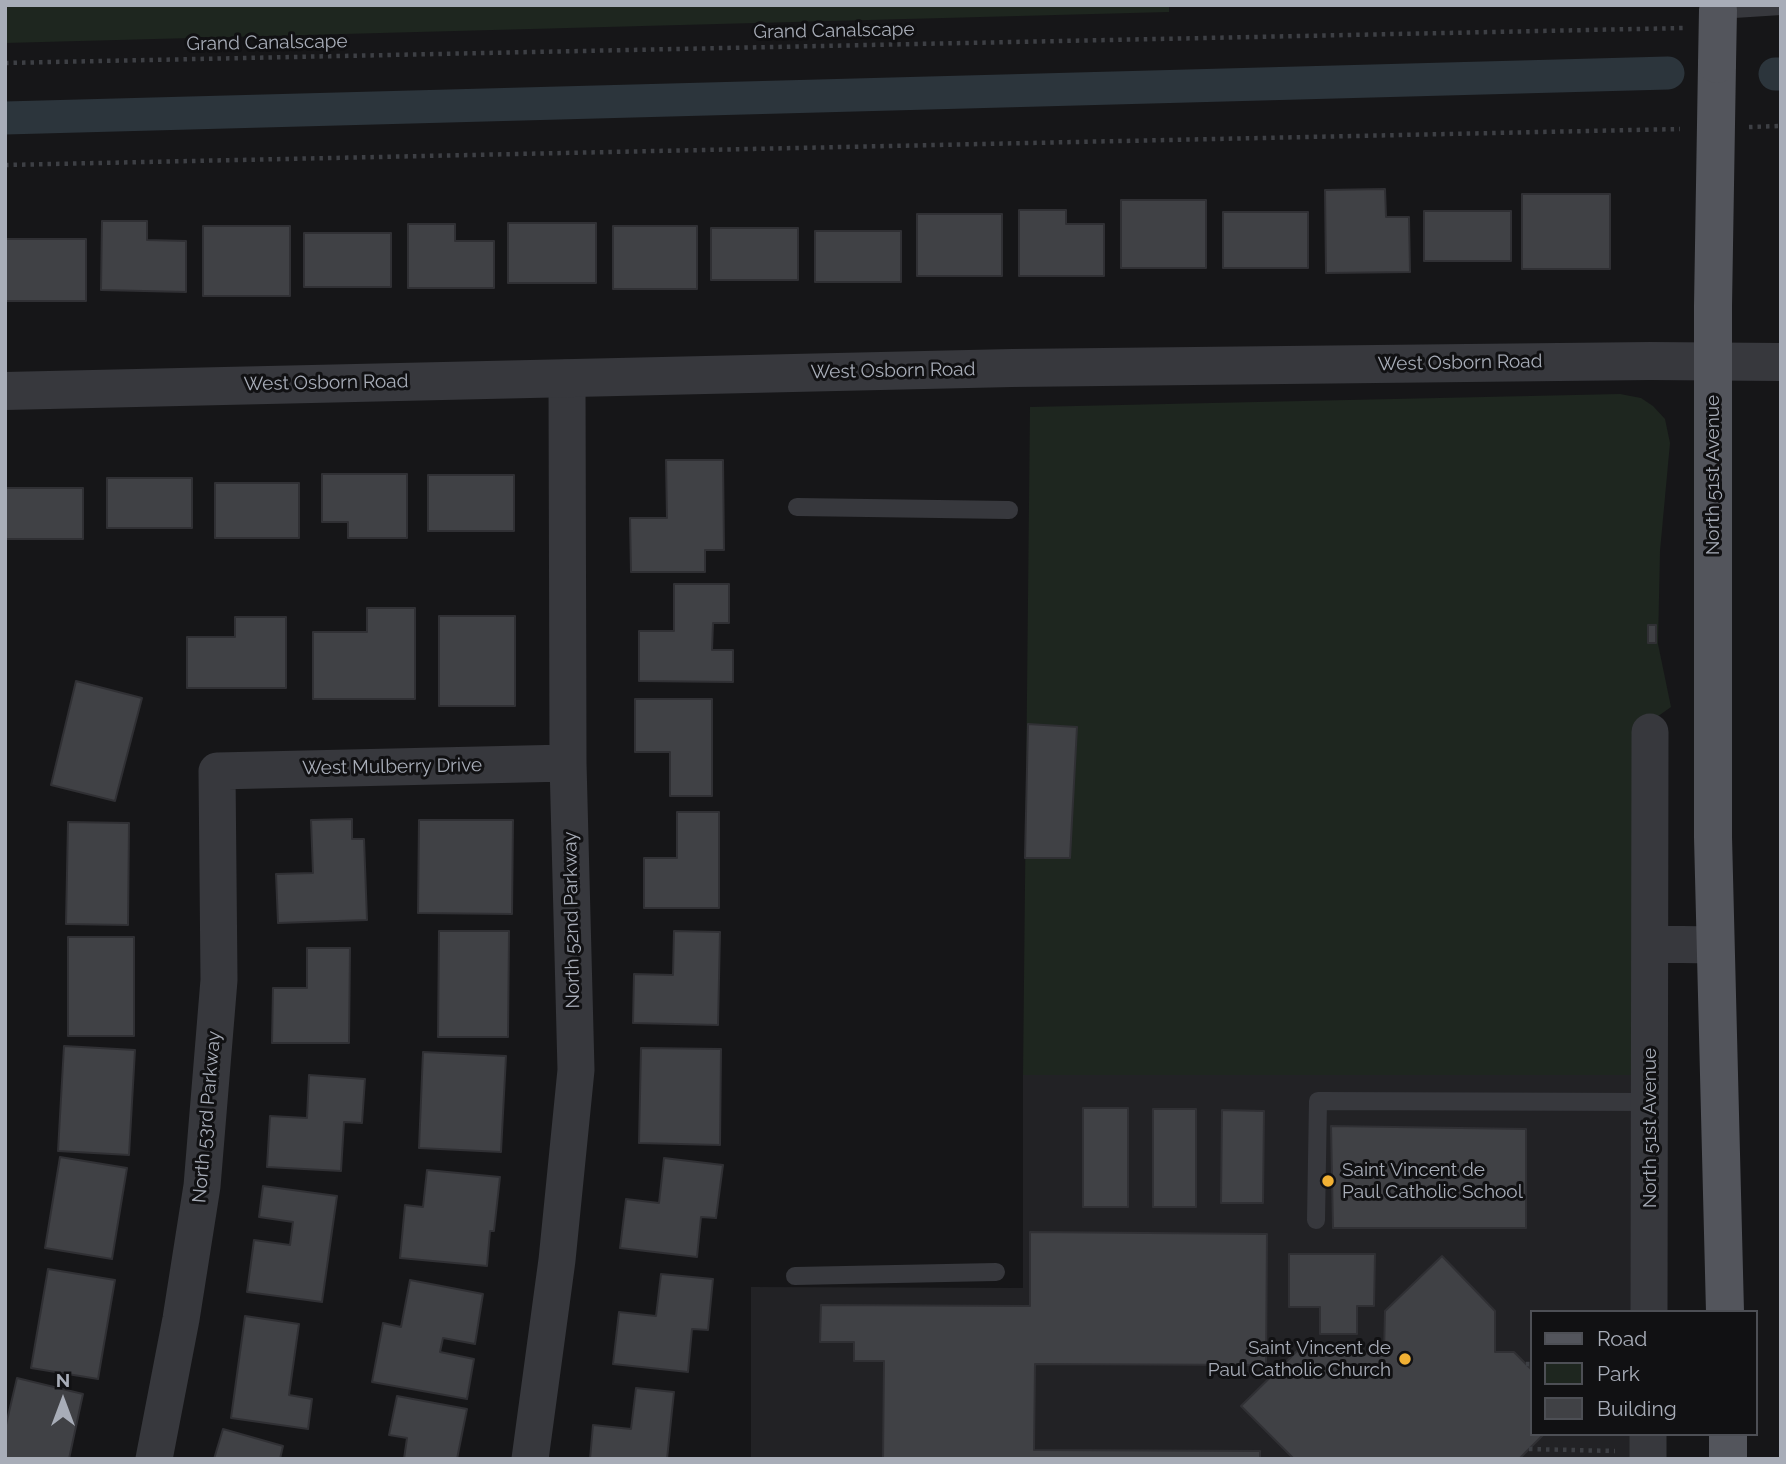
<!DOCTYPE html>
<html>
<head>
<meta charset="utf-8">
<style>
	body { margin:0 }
	#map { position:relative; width:1786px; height:1464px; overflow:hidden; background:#161618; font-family:Raleway,sans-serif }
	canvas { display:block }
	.frame { position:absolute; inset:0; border:7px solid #a8adb8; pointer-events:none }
	.legend { position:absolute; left:1530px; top:1310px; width:228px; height:126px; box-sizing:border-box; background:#111113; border:2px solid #4d4f55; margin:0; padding:9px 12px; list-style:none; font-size:21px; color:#a8adb8 }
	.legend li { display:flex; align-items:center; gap:14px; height:35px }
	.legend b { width:35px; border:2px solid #4d4f55 }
	.north { position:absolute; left:28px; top:1366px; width:70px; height:70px; -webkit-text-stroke:5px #111113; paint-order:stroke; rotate:0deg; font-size:19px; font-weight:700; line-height:28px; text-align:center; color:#a8adb8 }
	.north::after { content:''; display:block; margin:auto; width:24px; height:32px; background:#a8adb8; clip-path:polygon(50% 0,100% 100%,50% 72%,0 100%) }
</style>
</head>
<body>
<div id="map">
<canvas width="1786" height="1464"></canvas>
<div class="frame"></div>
<ul class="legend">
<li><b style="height:9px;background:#53555c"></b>Road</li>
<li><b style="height:19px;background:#1e261f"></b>Park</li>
<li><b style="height:19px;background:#404145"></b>Building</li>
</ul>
<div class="north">N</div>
</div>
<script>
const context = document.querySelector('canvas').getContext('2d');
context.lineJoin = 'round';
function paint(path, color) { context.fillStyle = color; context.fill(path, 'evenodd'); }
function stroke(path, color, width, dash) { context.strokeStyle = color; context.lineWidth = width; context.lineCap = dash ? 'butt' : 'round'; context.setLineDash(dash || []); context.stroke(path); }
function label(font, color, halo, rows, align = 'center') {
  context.font = font + ' Raleway,sans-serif'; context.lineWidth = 6; context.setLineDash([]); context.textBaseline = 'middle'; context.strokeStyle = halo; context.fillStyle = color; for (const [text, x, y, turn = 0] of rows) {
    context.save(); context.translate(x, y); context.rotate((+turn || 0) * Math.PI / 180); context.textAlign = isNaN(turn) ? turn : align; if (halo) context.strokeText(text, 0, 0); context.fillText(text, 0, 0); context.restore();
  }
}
paint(new Path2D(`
	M1023,1075H1634L1632,1312H1532V1434H1631V1459H751V1287L1023,1288Z`), '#222225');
paint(new Path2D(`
	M5,5H1169V12L5,43Z
	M1620,394L1641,398L1653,406L1665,419L1670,443L1660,551L1658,644L1671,707L1633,734L1634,1075H1023L1030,407Z`), '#1e261f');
stroke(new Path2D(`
	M1775,74H1781
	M5,118L1668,73`), '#2c353c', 33);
const building = new Path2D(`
	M1385,189L1386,217H1409L1410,272L1326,273L1325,190Z
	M1522,194H1610V269H1522Z
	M1121,200H1206V268H1121Z
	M1019,210H1066V224H1104V276H1019Z
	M1424,211H1511V261H1424Z
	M1223,212H1308V268H1223Z
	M917,214H1002V276H917Z
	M102,221H147V240L186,241V292L101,290Z
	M508,223H596V283H508Z
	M408,224H455V241H494V288H408Z
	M203,226H290V296H203Z
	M613,226H697V289H613Z
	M711,228H798V280H711Z
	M815,231H901V282H815Z
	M304,233H391V287H304Z
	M5,239H86V301H5Z
	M666,460H723L724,550H705V572H631L630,518H667Z
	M322,474H407V538H348V522H322Z
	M428,475H514V531H428Z
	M107,478H192V528H107Z
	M215,483H299V538H215Z
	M5,488H83V539H5Z
	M674,584H729V623H713L712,650H733V682L639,681V631H674Z
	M367,608H415V699H313V632H367Z
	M439,616H515V706H439Z
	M235,617H286V688H187V637H235Z
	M1648,625H1656V643H1648Z
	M76,681L142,698L115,801L51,785Z
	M635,699H712V796H670V752H635Z
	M1028,724L1077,727L1070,858H1025Z
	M677,812H719V908H644V858H677Z
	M352,819V839H364L367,920L278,923L276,874L313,873L311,820Z
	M419,820H513L512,914L418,913Z
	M68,822L129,823L128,925L66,924Z
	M439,931H509L508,1037H438Z
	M674,931L720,932L718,1025L633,1023L634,974L673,975Z
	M68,937H134V1036H68Z
	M307,948H350L349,1043H272L273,988H307Z
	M64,1046L135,1050L129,1155L58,1151Z
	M641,1048L721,1049L720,1145L639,1143Z
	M423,1052L506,1056L501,1152L419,1148Z
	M309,1075L365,1079L362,1123L344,1122L341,1171L267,1167L270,1116L307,1118Z
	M1083,1108H1128V1207H1083Z
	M1153,1109H1196V1207H1153Z
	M1222,1110L1264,1111L1263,1203H1221Z
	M1331,1126L1526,1129V1228H1333Z
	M60,1157L127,1168L112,1259L45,1248Z
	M664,1158L723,1165L716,1218L701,1217L697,1257L620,1248L626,1199L659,1203Z
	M427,1170L500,1177L494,1231H490L487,1266L400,1258L405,1205L423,1207Z
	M263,1186L337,1196L322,1302L247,1292L254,1240L290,1245L293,1222L259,1217Z
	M1030,1232L1267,1234L1266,1365L1035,1364L1034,1450L1260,1451V1459H883L884,1361H854V1342H820L821,1305L1030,1306Z
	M1289,1254H1375L1374,1306H1357V1334H1320V1307H1289Z
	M1442,1256L1495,1311V1352H1514L1532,1370V1434H1544L1519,1459H1294L1241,1406L1297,1351L1384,1354L1385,1311Z
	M48,1269L115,1280L98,1379L31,1368Z
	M661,1274L713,1279L708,1330L692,1329L688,1372L613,1364L619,1312L656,1316Z
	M410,1280L483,1294L475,1344L443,1338L440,1352L474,1359L467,1399L372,1382L383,1323L401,1327Z
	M245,1316L299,1324L289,1395L312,1399L308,1429L231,1418Z
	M17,1378L83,1394L69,1459H5V1429Z
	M636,1388L674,1392L667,1459H590L593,1425L631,1429Z
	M397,1396L467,1409L457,1459H404L407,1438L389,1435Z
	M223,1429L283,1446L280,1459H214Z`);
paint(building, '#404145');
stroke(building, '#303034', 2);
stroke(new Path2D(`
	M5,63L1684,28
	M1749,127L1781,126
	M5,165L1680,129
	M1526,1364H1532
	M1529,1449L1615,1451`), '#3d3f44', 4.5, [3.5, 5]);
stroke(new Path2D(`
	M1718,10L1781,6
	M797,507L1009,510
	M1316,1220L1318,1101L1650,1102
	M795,1276L996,1272`), '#37383d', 18);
stroke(new Path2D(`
	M1651,944L1714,945
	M1649,1312L1650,732
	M154,1459L181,1319L202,1186L219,980L217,771L568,763
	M530,1459L557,1260L576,1070L568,763L567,378
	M1648,1459V1434`), '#37383d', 37);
stroke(new Path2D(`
	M5,391L1012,368L1650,361L1781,362`), '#37383d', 38);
stroke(new Path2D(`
	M1717,64L1713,306V837L1725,1312
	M1728,1434V1459`), '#53555c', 38);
stroke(new Path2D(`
	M1717,64L1718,10`), '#53555c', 38);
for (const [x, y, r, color] of [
	[1328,1181,7,"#f2b134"],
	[1405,1359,7,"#f2b134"]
]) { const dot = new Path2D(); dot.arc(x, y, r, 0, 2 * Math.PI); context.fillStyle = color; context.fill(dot); stroke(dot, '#111113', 2.5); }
label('19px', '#a8adb8', '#111113', [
	["Grand Canalscape",834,31,-1],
	["Grand Canalscape",267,43,-1],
	["West Osborn Road",1460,363,-1],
	["West Osborn Road",893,371,-1],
	["West Osborn Road",326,383,-1],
	["North 51st Avenue",1713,475,-90],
	["West Mulberry Drive",392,767,-1],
	["North 52nd Parkway",572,920,-91],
	["North 53rd Parkway",207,1117,-85],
	["North 51st Avenue",1650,1128,-90]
]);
label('19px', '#a8adb8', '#111113', [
	["Saint Vincent de",1342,1170],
	["Paul Catholic School",1342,1192],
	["Saint Vincent de",1391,1348,"right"],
	["Paul Catholic Church",1391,1370,"right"]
], 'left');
</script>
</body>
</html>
